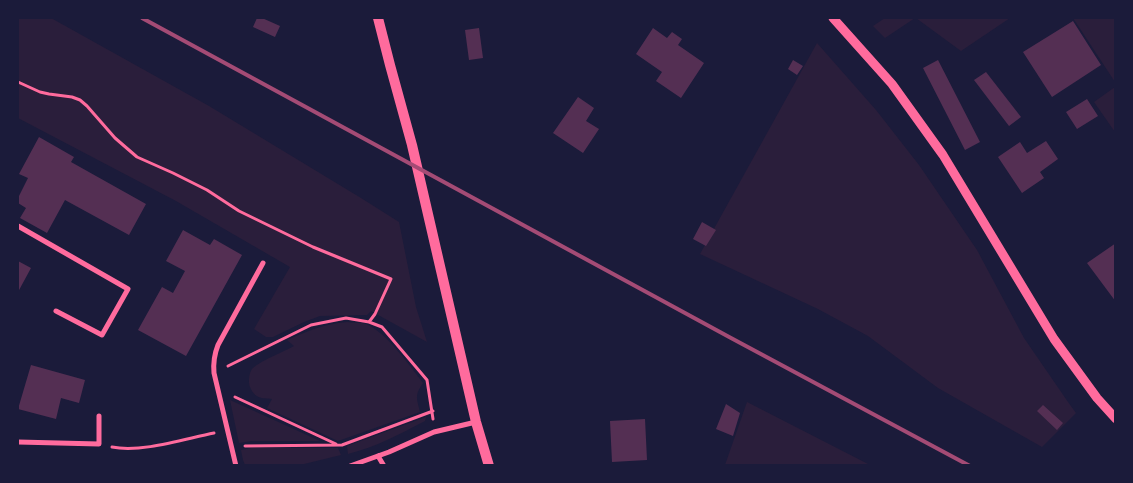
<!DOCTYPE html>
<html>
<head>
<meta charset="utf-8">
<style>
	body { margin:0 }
	#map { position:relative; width:1133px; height:483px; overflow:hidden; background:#1b1b3a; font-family:Figtree,sans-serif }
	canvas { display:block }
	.frame { position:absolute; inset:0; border:19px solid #1b1b3a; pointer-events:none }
</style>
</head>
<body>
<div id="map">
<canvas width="1133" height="483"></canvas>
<div class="frame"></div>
</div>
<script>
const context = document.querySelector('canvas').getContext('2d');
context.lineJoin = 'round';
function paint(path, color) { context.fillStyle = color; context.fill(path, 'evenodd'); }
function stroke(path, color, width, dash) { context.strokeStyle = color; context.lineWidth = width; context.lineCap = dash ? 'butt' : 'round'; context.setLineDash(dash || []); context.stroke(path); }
paint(new Path2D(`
	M18,18H51L209,106L361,198L399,222L416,307L427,342L371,311L367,315L320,316L304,322L273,337H266L254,329L290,267L176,201L18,118Z
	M885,18H915L885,38L873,26Z
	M916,18H1010L961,51Z
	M1073,18H1115V82Z
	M817,43L876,110L919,165L977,250L1024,338L1068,402L1076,413L1042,447L938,388L868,336L818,309L700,254Z
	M1115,87V132L1094,102Z
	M347,322C353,323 361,322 366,324C385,331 411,367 423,383C414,396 417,398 420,412L338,441L267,408L272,399C262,398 255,399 250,387C248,382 249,373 252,369C258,362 285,351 294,346L287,340C308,331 323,324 347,322Z
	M230,400L320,441H252L239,443Z
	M747,402L870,465H725Z
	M426,417L425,421C400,434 376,447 348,454L347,446Z
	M251,448H338L341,455L300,465H245L243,460L241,450Z`), '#2a1e3b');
paint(new Path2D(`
	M257,18H262L280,26L275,37L253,27Z
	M1073,21L1101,65L1052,97L1023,52Z
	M479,28L483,58L469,60L465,30Z
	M653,28L667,38L672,32L682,39L678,45L704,63L681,98L656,81L662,72L636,54Z
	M793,60L803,66L797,75L788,69Z
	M938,60L980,142L965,150L923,68Z
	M986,72L1021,117L1009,126L974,80Z
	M578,97L594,108L586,121L599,129L583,153L553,133Z
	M1087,99L1098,116L1077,129L1066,112Z
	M39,137L74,157L71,162L146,204L129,235L65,200L47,233L20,218L26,208L18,203V198L28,178L19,174Z
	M1046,141L1058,159L1040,172L1044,178L1022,193L998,157L1020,142L1027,153Z
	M702,222L716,230L706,246L693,239Z
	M183,230L210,245L214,239L242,255L186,356L138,330L162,287L173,293L185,271L166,261Z
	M1116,243V302L1087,263Z
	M18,261L31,268L18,292Z
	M31,365L85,380L79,403L61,398L56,419L18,409Z
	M726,404L740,413L733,436L716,429Z
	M1043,405L1063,423L1057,430L1037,411Z
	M645,419L647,460L612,462L610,421Z`), '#542f53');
stroke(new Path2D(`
	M18,82L40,92L49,94L72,97L80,100L87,106L115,138L137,157L173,173L207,190L239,211L313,247L391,279L375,314L369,322
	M228,366L311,325L346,318L369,322L382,327L427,380L433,419
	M235,397L336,444
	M245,446L342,445L433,411
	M112,447C141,453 184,439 214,433`), '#ff6b9d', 3);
stroke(new Path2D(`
	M18,226L128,289L102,335L56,311
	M18,442L99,444V416
	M378,456L384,466
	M236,466L214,373C213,362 214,355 218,345L263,263
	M350,466L389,452L434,432L476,422`), '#ff6b9d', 5);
stroke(new Path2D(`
	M833,18L892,84L943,155L1054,339L1097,398L1116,419`), '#ff6b9d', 9);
stroke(new Path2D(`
	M378,18L390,65L412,145L476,422L489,466`), '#ff6b9d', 10);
stroke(new Path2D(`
	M142,18L731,338L970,466`), '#a44b75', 4);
</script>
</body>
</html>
